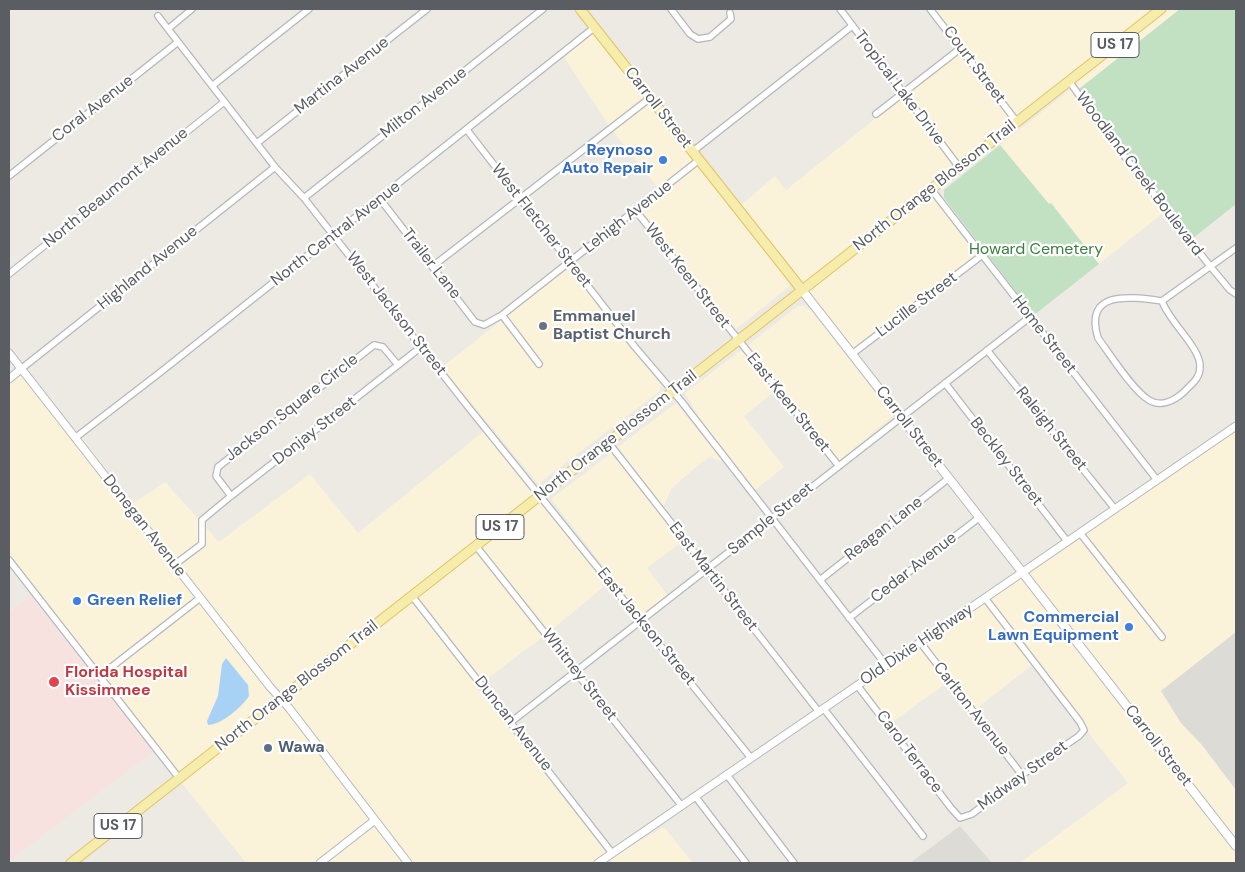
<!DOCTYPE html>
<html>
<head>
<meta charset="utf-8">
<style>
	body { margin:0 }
	#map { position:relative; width:1245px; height:872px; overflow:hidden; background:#eceae2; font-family:"DM Sans",sans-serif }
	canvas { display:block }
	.frame { position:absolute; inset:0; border:10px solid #5a5d61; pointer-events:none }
</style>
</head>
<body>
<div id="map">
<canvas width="1245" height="872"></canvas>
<div class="frame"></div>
</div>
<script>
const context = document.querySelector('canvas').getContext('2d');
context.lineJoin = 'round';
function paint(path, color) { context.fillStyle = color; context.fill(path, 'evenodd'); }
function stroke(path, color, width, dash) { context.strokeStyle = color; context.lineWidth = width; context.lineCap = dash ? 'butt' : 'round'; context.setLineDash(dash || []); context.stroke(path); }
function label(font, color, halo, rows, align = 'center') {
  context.font = font + ' "DM Sans",sans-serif'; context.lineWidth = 4.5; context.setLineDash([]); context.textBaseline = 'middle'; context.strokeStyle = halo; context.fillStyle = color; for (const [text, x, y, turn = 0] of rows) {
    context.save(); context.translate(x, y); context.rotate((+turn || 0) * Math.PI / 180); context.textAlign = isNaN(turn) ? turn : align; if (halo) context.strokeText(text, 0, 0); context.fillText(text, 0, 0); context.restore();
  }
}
paint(new Path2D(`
	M935,9H1156L1017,118Z
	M1165,9H1180L1079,89L1073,81Z
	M594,32L645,97L609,126L564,57Z
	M961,52L1012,122L960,163L906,94Z
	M1071,89L1163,213L1099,264L1051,203L1049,204L1000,145Z
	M901,98L955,167L802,286L740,206L775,176L786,190Z
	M649,102L695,160L659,189L612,130Z
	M698,164L791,285L735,330L640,212Z
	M930,193L977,256L853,350L806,290Z
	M569,268L661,385L660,391L538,484L442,367L502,320L538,368L543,365L507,316Z
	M798,306H805L812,311L893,416L839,461L749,348L748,345Z
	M740,351L744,352L775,391L744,416L784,467L755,490L701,421L685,393Z
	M21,374L196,597L101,672L9,555V384Z
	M676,403L722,459L720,461L710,457L696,467L672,488L663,507L618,447Z
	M1236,429V632L1161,691L1181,723L1202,745L1236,790V840L1028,573L1080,539L1161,641L1166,637L1085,535Z
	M484,431L536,495L281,695L179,565L204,546L206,534H201L199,542L175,561L79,438L84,440L132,504L165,482L219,542L310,474L358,533Z
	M611,453L682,542L647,568L669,597L642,617L551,499Z
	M540,499L607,584L549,632L480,546Z
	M475,550L544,636L484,681L417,596Z
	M1023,576L1236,851V863H1020L1128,783L1087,731L1083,720L989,599Z
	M412,600L478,685L476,687L607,853L592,863H412L285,699Z
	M200,602L276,699L180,774L104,677Z
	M984,602L1032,665L976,709L924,643Z
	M919,646L947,683L891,723L862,685Z
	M280,703L371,820L316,863H246L180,781Z
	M375,824L404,863H325Z
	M664,827L693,863H613L609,859Z`), '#faf3d9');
paint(new Path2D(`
	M1236,632V790L1202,745L1181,723L1161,691Z
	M960,826L992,863H910Z`), '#dddbd6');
paint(new Path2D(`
	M30,596L154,751L9,861V612Z`), '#f8e2df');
paint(new Path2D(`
	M1180,9H1236V204L1192,239L1106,128L1079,89Z
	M1000,145L1049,204L1051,203L1099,264L1034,315L944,198V190Z`), '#c1e1c2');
paint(new Path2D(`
	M226,658L248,685L249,696C242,707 221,725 208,725L207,721L218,696L222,664Z`), '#a8d1f6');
const minor = new Path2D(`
	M671,9L690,34L698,39L710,37L731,19L730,13
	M840,9L959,167
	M930,9L1017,122
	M158,16L275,167L304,198L469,408L751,758
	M168,29L192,9
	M1069,81L1104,130L1210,266L1230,290L1236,294
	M212,86L309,9
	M876,114L961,48
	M467,130L635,347L681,401L886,665
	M257,143L427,9
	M692,152L852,26
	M9,176L178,42
	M931,189L1157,480
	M304,198L543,9
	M380,199L475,322L484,325L502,315L699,160
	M636,211L838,465
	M433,266L650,98
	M9,274L224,102
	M1162,301C1169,322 1201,348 1200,367C1200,379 1191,384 1184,392C1175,400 1161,408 1149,400C1134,392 1109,353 1098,338C1083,289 1132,297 1162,301L1236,248
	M502,315L539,364
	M987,350L1115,509
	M852,354L981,256
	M21,369L275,167
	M945,383L1067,541
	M75,438L162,371L595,27
	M608,442L819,712
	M231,496L421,347
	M1080,533L1162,637
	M476,546L681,805
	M9,560L179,778
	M174,565L202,544V520L231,496L216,476L218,467L374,345L383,347L398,365
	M820,580L949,478
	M412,596L612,853
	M849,618L980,517
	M920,642L1022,775
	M100,676L200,598
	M857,685L951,808L960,818L972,814L1022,775L1079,736L1084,730L1080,722L985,598
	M824,709L923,836
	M511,722L1030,317
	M727,775L794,863
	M695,796L746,863`);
const tertiary = new Path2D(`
	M9,353L270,687L289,708L408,863
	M9,379L21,369
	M320,863L375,820
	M598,863L1236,426`);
const secondary = new Path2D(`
	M802,290L1236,846`);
const primary = new Path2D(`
	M580,9L802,290
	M71,863L1161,9`);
stroke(minor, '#b4b7bb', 8);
stroke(tertiary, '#b4b7bb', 9);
stroke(secondary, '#b4b6bb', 10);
stroke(primary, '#e2c364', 11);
stroke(minor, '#fff', 5.5);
stroke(tertiary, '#fff', 7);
stroke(secondary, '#fff', 8);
stroke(primary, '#f6edac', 9);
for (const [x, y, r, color] of [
	[663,160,5,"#3f7fe0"],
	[543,326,5,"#6b7280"],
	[77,601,5,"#3f7fe0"],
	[1129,627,5,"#3f7fe0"],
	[54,682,6,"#e0444e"],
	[268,748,5,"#5c6f8a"]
]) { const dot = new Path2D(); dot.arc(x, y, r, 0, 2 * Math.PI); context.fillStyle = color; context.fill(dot); stroke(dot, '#fff', 2); }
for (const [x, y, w] of [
	[1115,45,48],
	[500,527,48],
	[118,826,48]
]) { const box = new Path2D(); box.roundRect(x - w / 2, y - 12.5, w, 25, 4); context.fillStyle = '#fff'; context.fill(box); stroke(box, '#5a5d61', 1); }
label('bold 15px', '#5a5d61', null, [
	["US 17",1115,45],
	["US 17",500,527],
	["US 17",118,826]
]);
label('16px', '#5a5d61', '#fff', [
	["Court Street",974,65,53],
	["Martina Avenue",342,76,-38],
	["Tropical Lake Drive",899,88,53],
	["Milton Avenue",424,103,-38],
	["Carroll Street",658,108,52],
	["Coral Avenue",93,109,-38],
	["Woodland Creek Boulevard",1139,174,53],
	["North Orange Blossom Trail",935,186,-38],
	["North Beaumont Avenue",116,188,-39],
	["Lehigh Avenue",628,217,-38],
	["West Fletcher Street",541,226,52],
	["North Central Avenue",336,234,-38],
	["Trailer Lane",431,264,52],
	["Highland Avenue",148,268,-39],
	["West Keen Street",687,276,52],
	["Lucille Street",917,305,-37],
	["West Jackson Street",396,314,52],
	["Home Street",1044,335,52],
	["East Keen Street",788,403,51],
	["Jackson Square Circle",292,408,-38],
	["Carroll Street",909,427,52],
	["Raleigh Street",1051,429,51],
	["Donjay Street",315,431,-38],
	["North Orange Blossom Trail",616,436,-38],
	["Beckley Street",1006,462,52],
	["Sample Street",771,519,-39],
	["Donegan Avenue",144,526,52],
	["Reagan Lane",884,529,-38],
	["Cedar Avenue",914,568,-38],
	["East Martin Street",713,577,52],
	["East Jackson Street",646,627,51],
	["Old Dixie Highway",917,645,-34],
	["Whitney Street",579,675,52],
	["North Orange Blossom Trail",297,686,-38],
	["Carlton Avenue",971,709,52],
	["Duncan Avenue",513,724,52],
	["Carroll Street",1158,746,52],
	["Carol Terrace",909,752,53],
	["Midway Street",1023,776,-36]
]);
label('bold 16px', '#366cbe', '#fff', [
	["Reynoso",653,151],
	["Auto Repair",653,169],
	["Green Relief",87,601,"left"],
	["Commercial",1119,618],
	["Lawn Equipment",1119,636]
], 'right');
label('16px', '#3c7e42', '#fff', [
	["Howard Cemetery",1036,250]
]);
label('bold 16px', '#5b616d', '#fff', [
	["Emmanuel",553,317],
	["Baptist Church",553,335]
], 'left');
label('bold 16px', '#be3a42', '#fff', [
	["Florida Hospital",65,673],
	["Kissimmee",65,691]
], 'left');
label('bold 16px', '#4e5e75', '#fff', [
	["Wawa",278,748]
], 'left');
</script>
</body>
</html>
